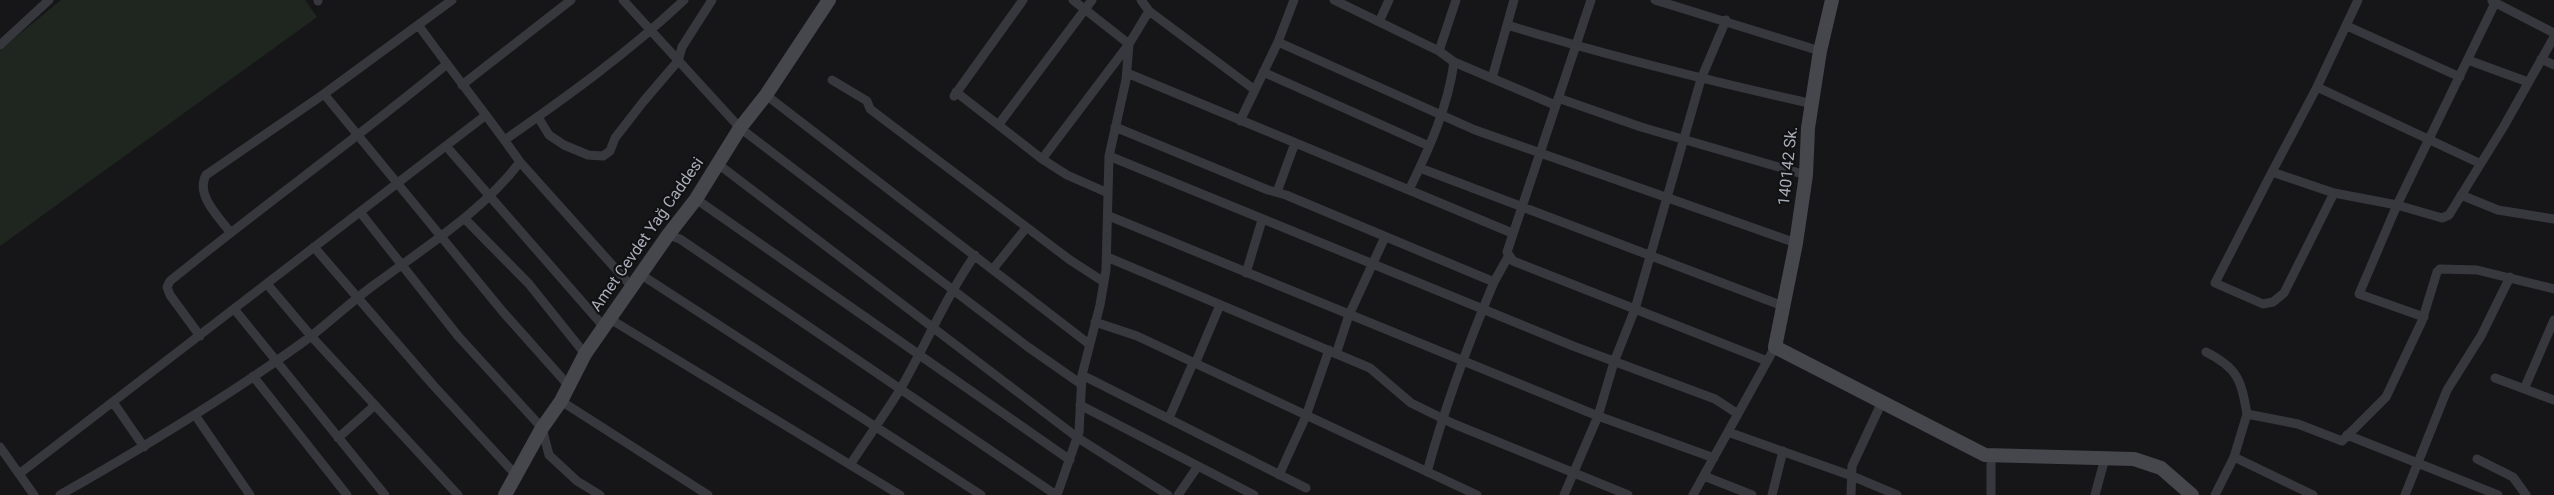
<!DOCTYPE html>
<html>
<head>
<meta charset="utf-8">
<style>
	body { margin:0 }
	canvas { display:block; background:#161618 }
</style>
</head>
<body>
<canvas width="2554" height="495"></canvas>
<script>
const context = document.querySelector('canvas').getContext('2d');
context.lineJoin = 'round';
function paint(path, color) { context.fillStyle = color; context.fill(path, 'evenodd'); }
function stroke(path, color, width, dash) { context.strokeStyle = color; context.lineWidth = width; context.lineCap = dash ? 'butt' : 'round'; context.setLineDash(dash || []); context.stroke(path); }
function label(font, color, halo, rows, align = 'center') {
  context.font = font + ' Roboto,sans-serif'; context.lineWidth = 4.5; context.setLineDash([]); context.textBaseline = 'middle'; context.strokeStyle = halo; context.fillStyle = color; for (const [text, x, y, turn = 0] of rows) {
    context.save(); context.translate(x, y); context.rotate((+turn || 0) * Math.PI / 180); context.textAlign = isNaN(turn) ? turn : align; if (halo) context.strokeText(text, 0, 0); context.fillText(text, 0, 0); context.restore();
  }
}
paint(new Path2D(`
	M61,0H305L317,17L0,246V50Z`), '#1e261f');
stroke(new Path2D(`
	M318,0V1
	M623,0L740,128L1028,347L1081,384
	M1141,0L1149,11L1255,90
	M1334,0L1439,51L1454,62L1555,105
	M1591,0L1507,252L1513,261L1767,361
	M1655,0L1820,51
	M2358,0L2317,87L2272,172L2334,193L2397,205L2442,218L2449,215L2504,126L2554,37
	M2492,1L2554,33
	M1379,22L1389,0
	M1507,25C1608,56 1710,81 1813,104
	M2347,26L2460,77
	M1278,42L1475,130L1796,243
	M0,45L49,0
	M1439,51L1456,0
	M2541,59L2554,65
	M2468,60L2528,82
	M1454,62C1448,107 1429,149 1409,190L1512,233
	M1263,72L1429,146
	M1127,73L1409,190
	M1492,78L1514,0
	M832,80L867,101L870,109L1070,260L1104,282
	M462,85L571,0
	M2317,87L2479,163
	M956,92L1042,159L1067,175L1108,193
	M324,94L503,312L569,386
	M766,95L1089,344
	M954,96L1023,0
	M1558,98L1641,127L1806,175
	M538,117L549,135L564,145L588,155L603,156L610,151L615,138L643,102L678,61L682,47L712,0
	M1240,121L1278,42L1294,0
	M999,124L1092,0
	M1115,127L1268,190L1286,195L1494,282L1509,255
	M506,139C568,96 629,52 684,0
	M446,146L604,327
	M1109,156L1573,346L1715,399L1738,414
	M1042,159L1129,44L1073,0
	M520,162L632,287
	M718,164L1078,438L1168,495
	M1420,168L1783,306
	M2272,172L2215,283L2263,304L2273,302L2284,293L2334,193
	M1277,192L1295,143
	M2461,195L2498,210L2554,219
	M696,199L1070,460
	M360,212L458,336L542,428L549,455L577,481L600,495
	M1109,216L1598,416L1714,458
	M465,219L529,284L585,354
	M230,232C219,217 195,195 206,175L324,94L452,0
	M668,235L680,239L1056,495
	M314,247L433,385L516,475
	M1107,257L1370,368L1411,403L1454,424L1628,495
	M993,269L1026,228
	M1246,273L1262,220
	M640,274L981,495
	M267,284L311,336L458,495
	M235,310L385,495
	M2424,317L2359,294L2397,205L2495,3
	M610,319L900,495
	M1095,322L1137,336L1477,495
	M200,336L170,295L167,287L170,281C261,207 356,139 447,64
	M2206,352C2238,368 2241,380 2247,414L2298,424L2342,441L2386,397L2422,321L2437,272L2440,269L2477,270L2554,289
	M1336,354L1349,315L1385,237
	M1195,364L1220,305
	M1082,375L1306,488
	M253,376L347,495
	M2495,378L2554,400
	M2525,387L2554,320
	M561,401L708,495
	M113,402L144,447
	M1080,405L1254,495
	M195,415L250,495
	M1169,418L1193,363
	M1728,432L1852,476L1897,495
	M2347,435L2498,495
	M338,438L374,406
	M0,447L34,495
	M2234,457L2313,495
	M2477,459L2513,477L2526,495
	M850,465C867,439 885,414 901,388C926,344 946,297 975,255
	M1427,472C1445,406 1468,344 1494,282
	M19,474L486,115
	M1279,475L1306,416L1329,350
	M1704,476L1752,495
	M60,495C146,446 231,395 310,337C332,320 352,301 374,285C425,247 481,213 520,162C488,116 452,72 419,26
	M1057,495L1079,432L1082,375L1100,305L1106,270L1109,156L1126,80L1129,44L1149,11
	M1178,495L1198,466
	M1564,495L1598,416L1614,362L1635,309L1701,79L1726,20
	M1693,495L1775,347
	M1772,495L1783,451
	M1851,495L1852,466L1882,402
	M1991,495V455
	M2095,495L2105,458
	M2215,495L2234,457L2247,414
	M2405,495L2447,390L2481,336L2510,277`), '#37383d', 9);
stroke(new Path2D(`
	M1832,0L1820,51L1808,128L1806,175L1796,243L1775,347L1985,455L2134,459L2161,468L2192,495
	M505,495L542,428L561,401L585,354L668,235L696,199L740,128L766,95L829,0`), '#45474d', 14);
label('16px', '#a8adb8', '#111113', [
	["140142 Sk.",1789,166,-84],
	["Amet Cevdet Yağ Caddesi",648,235,-55]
]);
</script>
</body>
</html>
